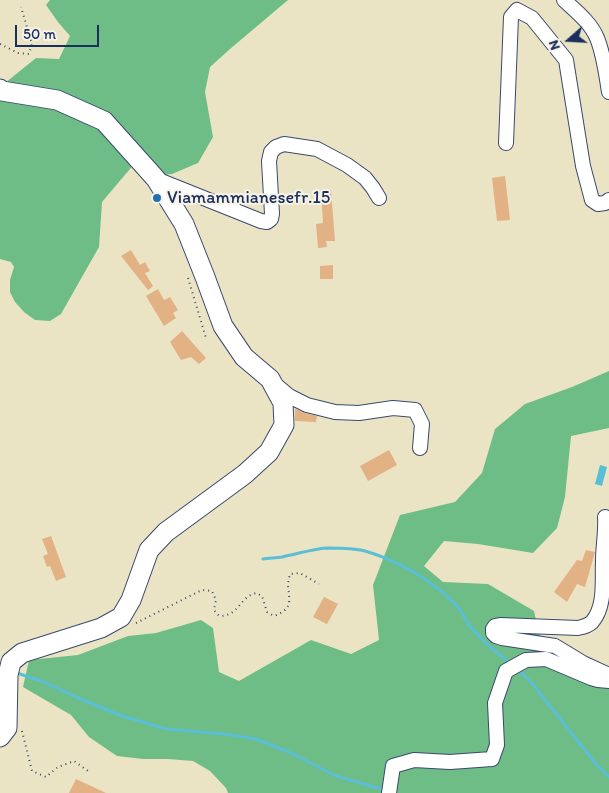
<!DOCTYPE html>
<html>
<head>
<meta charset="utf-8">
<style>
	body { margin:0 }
	#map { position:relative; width:609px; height:793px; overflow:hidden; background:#eae4c4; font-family:Itim,sans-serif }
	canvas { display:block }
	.north { position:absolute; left:544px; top:15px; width:50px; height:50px; -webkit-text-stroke:4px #f7f3e8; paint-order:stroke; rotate:251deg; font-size:14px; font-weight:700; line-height:20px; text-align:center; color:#1b2f5e }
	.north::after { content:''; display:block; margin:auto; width:18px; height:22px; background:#1b2f5e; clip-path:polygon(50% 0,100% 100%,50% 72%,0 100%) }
	.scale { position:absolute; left:15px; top:25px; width:84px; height:22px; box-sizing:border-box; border:2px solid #1b2f5e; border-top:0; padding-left:6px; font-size:15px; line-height:18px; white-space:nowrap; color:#1b2f5e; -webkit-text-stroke:4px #f7f3e8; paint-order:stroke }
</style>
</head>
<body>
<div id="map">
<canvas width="609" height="793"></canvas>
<div class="north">N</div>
<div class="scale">50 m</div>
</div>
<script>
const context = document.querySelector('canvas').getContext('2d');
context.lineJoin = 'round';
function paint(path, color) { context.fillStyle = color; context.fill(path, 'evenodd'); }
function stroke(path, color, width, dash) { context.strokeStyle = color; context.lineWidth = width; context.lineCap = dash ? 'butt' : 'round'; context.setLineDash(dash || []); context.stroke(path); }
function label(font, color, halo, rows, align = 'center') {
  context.font = font + ' Itim,sans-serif'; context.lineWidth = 4; context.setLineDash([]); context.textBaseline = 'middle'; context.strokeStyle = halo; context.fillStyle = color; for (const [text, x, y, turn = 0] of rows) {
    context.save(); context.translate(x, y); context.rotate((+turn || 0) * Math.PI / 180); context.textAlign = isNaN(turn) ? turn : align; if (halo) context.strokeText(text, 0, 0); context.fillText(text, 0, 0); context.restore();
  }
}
paint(new Path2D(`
	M50,0H288L230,49L210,67L205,92L213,137L198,163L172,174L159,175L101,114L5,83L36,58L59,59L70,36L58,22L46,5Z
	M0,94L65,110L101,129L135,163L102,202L99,247L61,314L50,321L35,320L24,312L15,302L10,292V280L14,267L11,262L0,259Z
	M609,371V428L571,436L565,497L557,528L533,553L478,544L444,541L424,566L443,582L488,584L534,611L539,634L557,653L609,686V793H228L226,788L210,771L193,761L168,759H143L117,756L89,737L71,715L23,687L29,660L78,655L128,636L156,633L201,620L213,628L219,672L239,681L311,640L351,654L379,640L373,585L400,515L455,502L482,473L495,429L525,404L572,387Z`), '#6ebd87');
paint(new Path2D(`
	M600,465L607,467L602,486L595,484Z`), '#5abed7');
stroke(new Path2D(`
	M263,559C269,558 276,558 282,557C297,554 312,549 327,548C339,548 354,548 365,551C397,560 434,581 457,606C462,612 465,619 469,625C481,640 496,652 511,664
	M518,670L531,682L596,764L609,777
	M17,673L44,682L76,697L122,716L166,729L224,734L256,739L291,753L336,776L385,790`), '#5abed7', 3);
paint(new Path2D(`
	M505,176L510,220L497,221L492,178Z
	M321,190H331L335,241H326L327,247L318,248L316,224L323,223Z
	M131,250L140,265L145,262L150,271L145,273L153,286L148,290L121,256Z
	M333,265V279H320V266Z
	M158,289L164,300L170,297L178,310L173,313L176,318L164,326L146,296Z
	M182,331L206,358L199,364L191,357L181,360L170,342Z
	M295,409L305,413L317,416L316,422L295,421Z
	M389,450L397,465L368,481L360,466Z
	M51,536L66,577L56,581L50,566L47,567L43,556L48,554L42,539Z
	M586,550L595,552L585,587L577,584L567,602L554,592L577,560L582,561Z
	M324,597L338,604L327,624L313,617Z
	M76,779L106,793H69Z`), '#e2b184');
const minor = new Path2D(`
	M564,0C576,11 591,23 597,38C604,55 606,74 609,92
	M506,143L511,17L517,10L532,18L566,60L583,166L592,200L598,204L605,203L609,200
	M156,179L261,221L267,222L271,219L272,214L269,161L271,152L276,147L284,144L317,149L347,165L365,178L373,188L379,198
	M277,386L289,396L307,405L335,412L359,413L393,408L415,410L422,424L420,448
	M605,517C606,532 603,546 603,561C602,580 606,606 592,622C588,626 583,627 578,628L500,625L495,626L493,629V633L496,636L502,638L555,646L583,663L609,675
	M389,793L393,766L414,760L450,762L492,759L497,745L495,703L506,671L526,660L546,659L591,678L598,680L609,681`);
const secondary = new Path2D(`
	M0,89L2,91L57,100L104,121L156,179L184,224L205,277L223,326L244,357L270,379L283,403L284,425L269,452L245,474L166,532L149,550L131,600L121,617L101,628L22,653L11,662L8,675L7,728L0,737`);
stroke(minor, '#3a4a6d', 16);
stroke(secondary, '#3a4a6d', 21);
stroke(new Path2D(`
	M0,44L18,53L29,54L32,44L21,7
	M188,278L206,338
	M136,623L202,590L212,591L216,600L214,610L219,616C240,616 239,597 256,593L262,596L267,612L274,616C292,609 290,603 288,586C288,582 289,578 290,574L300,573L319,584
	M22,731L32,771L46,777L58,767L74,761L91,773`), '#3a4a6d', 2, [1, 4]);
stroke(minor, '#fff', 14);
stroke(secondary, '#fff', 19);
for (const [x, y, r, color] of [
	[157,198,5,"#1f6fb2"]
]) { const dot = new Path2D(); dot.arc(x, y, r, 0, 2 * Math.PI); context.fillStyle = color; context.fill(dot); stroke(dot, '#f7f3e8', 2); }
label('18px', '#1b2f5e', '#f7f3e8', [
	["Viamammianesefr.15",167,198]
], 'left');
</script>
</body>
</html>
